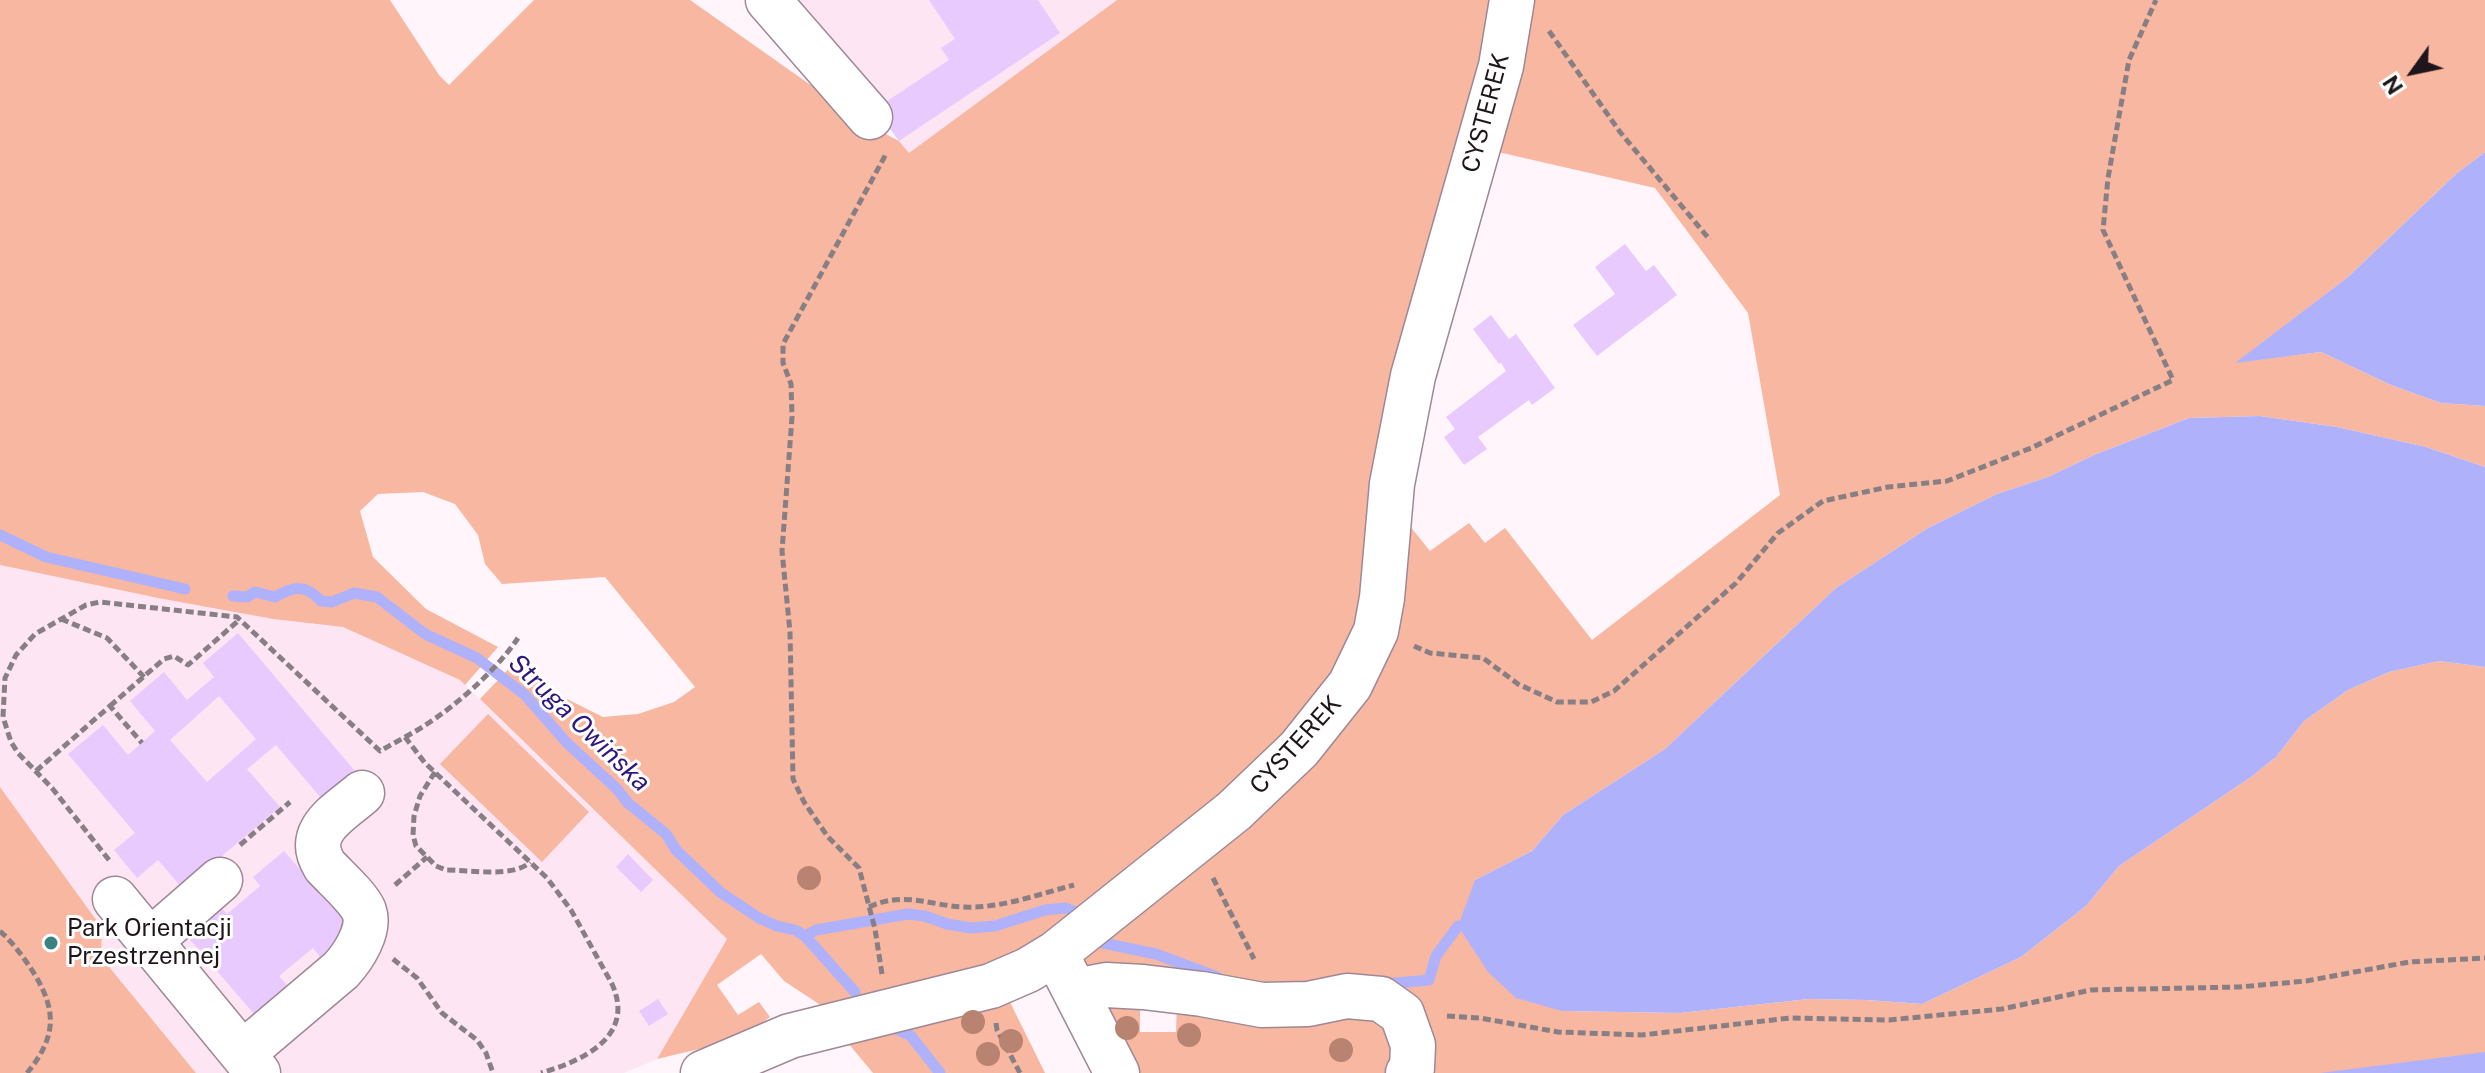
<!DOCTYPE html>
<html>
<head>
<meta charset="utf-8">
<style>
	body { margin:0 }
	#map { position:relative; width:2485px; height:1073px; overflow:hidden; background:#fff5fb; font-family:"Public Sans",sans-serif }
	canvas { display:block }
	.north { position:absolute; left:2373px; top:32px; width:80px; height:80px; -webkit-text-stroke:6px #fff; paint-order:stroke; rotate:237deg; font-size:22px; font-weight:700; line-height:32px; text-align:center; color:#1e161b }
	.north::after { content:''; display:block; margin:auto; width:28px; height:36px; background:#1e161b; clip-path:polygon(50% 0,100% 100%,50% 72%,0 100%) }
</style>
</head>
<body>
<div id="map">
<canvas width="2485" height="1073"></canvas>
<div class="north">N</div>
</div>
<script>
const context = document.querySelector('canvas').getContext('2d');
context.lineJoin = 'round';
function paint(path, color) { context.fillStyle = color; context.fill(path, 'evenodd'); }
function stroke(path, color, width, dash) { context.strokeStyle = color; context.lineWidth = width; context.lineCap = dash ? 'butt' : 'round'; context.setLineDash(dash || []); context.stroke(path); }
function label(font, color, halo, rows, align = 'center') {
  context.font = font + ' "Public Sans",sans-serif'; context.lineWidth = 6; context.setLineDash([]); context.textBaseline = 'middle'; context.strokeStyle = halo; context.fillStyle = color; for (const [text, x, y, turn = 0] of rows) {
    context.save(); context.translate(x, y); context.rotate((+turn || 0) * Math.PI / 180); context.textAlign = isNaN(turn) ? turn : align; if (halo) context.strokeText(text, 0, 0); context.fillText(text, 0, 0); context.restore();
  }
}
paint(new Path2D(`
	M795,0H1117L909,154Z
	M0,565L158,598L273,619L343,627L460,680L727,939L657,1059L624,1073H196L101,957L102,928L0,787Z`), '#fee5f4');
paint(new Path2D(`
	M0,0H390L439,75L449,85L534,0H690L866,124L899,141L909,153L1117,0H1499L1364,601L1344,669L1269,760L1023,956L825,1008L784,981L761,954L717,985L738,1015L759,1002L770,1017L741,1039L657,1059L727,939L480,699L517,660L563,697L603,717L638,714L674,702L695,687L605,577L502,584L485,564L478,535L455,504L423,492L378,494L360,511L373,557L426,609L498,647L465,685L460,680L343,627L273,619L158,598L0,565Z
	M1523,0H2485V152L2456,174L2348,277L2237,362L2321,352L2391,385L2441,403L2485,406V467L2426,447L2337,427L2260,416L2189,418L2094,455L2048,477L1997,494L1928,528L1836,588L1665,749L1563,815L1532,851L1475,880L1562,1011L1680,1013L1809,999L1867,1000L1922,1004L2021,957L2086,906L2119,866L2251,777L2276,757L2304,721L2348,690L2389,672L2439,661L2485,667V1073H1420L1425,1056L1330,988L1089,974L1075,949L1348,710L1405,520L1430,551L1469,523L1485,543L1505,528L1592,640L1780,495L1748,313L1655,188L1485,149Z
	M488,714L589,812L542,862L440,764Z
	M0,787L102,928L101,957L196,1073H0Z
	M1007,996L1045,1073H873L848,1043Z
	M1140,996V1032H1176L1177,1002L1363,1006L1397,1037L1392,1073H1129L1106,1008Z`), '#f8b7a1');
paint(new Path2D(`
	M2485,152V406L2441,403L2391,385L2321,352L2235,363L2348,277L2456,174Z
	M2260,416L2337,427L2426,447L2485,467V667L2439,661L2389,672L2348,690L2304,721L2276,757L2251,777L2119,866L2086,906L2021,957L1922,1004L1867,1000L1809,999L1680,1013L1562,1011L1516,998L1488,972L1458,926L1475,880L1532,851L1563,815L1665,749L1836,588L1928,528L1997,494L2048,477L2094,455L2189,418Z
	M2485,1052V1073H2320Z`), '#afb2fb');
stroke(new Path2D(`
	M0,535L46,557L185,589
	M233,596L247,597L255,592L275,597C294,586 305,584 321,601L332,602L354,593L377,597L425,634L477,658L525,695L567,743L617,789L628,803L666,834L676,850L720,892L759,918L777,926L795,930L805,936L855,992
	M805,936L816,930L908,914L925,916L947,924L971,928L995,926L1045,910L1066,908L1078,913
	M1103,943L1156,954L1217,977
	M1385,984L1429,980L1436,956L1458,926
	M892,1027L911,1036L940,1073`), '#afb2fb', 11);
paint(new Path2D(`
	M929,0H1038L1060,33L899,141L875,109L949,60L941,48L955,39Z
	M1625,244L1646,271L1654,265L1677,295L1597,356L1573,325L1615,294L1595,267Z
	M1491,315L1509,339L1516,334L1555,388L1532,405L1529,400L1478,437L1487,449L1464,465L1444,437L1455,429L1446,417L1506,371L1501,363L1499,364L1473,329Z
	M238,633L354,770L321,798L276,745L247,769L280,807L183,889L158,860L137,878L114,850L135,833L68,754L103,725L128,755L155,731L130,701L164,672L187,700L214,677L203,663ZM219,696L256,739L207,782L170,740Z
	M284,851L352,929L320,957L313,948L279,976L287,985L254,1014L186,935L220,906L227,914L260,886L253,877Z
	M628,854L653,880L641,892L616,867Z
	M658,999L668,1014L649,1026L639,1011Z`), '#e9caff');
const minor = new Path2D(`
	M768,0L870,117
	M115,899L258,1073
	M150,941L220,880
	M1062,966L1117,1073
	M1075,991L1106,985L1143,987L1202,994L1262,1005L1308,1004L1347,996L1381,999L1402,1014L1413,1045L1412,1068L1408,1073
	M243,1053L341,970C353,957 371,930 364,911C358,897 336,878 325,866C303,831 339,813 362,793
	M703,1073L790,1036L991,986L1028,970L1056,953L1234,811L1299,749L1350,685L1376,631L1382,598L1392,484L1413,376L1501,66L1512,0`);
stroke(minor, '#9e8896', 47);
stroke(new Path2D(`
	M1549,31L1620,132L1710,240
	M61,619L107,638L144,677
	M1414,646L1430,653L1483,658L1518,684L1557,702H1591L1614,691L1736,583L1778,533L1823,501L1888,487L1947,481L2031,448L2173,380L2103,230L2108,178L2129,60L2156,0
	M110,706L164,659L174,656L188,665L239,620
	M405,737C445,716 493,675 518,638
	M36,771L110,706L142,743
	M435,772L420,796L414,816L413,835L416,846L436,866L446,870C469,870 514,878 530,862
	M240,845L290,802
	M109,860L52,788L18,753L11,742L3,717L5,678L16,655L35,634L86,605L100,602L237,617L380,751L405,737L425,763L547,878L571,910L612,984C636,1037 582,1061 541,1073
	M1213,878L1254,959
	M395,885L427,857
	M869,907C904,891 928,905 963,907C1000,909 1039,894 1074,885
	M0,931C14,944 25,959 35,975C58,1013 55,1039 27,1073
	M393,959L417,978L442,1013L477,1040L486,1053L493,1073
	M882,974L875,929L859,868L828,837L804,802L793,779L790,632L782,551L792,417L791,384L783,363V344L886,154
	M1447,1016L1480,1018L1558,1032L1642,1035L1790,1018L1889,1020L2002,1009L2091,990L2239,987L2306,981L2409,962L2485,958
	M996,1023L997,1030L1020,1073`), '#887f84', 5, [8, 4]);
stroke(minor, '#fff', 44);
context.fillStyle = '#b88371';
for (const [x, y] of [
	[809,878],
	[973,1022],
	[1127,1028],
	[1189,1035],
	[1011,1041],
	[1341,1050],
	[988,1054]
]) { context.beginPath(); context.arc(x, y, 12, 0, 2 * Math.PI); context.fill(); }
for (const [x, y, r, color] of [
	[51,943,8,"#3b8383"]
]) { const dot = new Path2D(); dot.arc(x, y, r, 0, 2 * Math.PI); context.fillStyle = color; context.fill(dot); stroke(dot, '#fff', 3); }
label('24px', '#1e161b', '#fff', [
	["CYSTEREK",1486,113,-75],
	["CYSTEREK",1296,745,-48]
]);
label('24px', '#1e161b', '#fff', [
	["Park Orientacji",67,929],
	["Przestrzennej",67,957]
], 'left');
label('italic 26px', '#2e1880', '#fff', [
	["Struga Owińska",579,723,44]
]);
</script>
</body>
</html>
